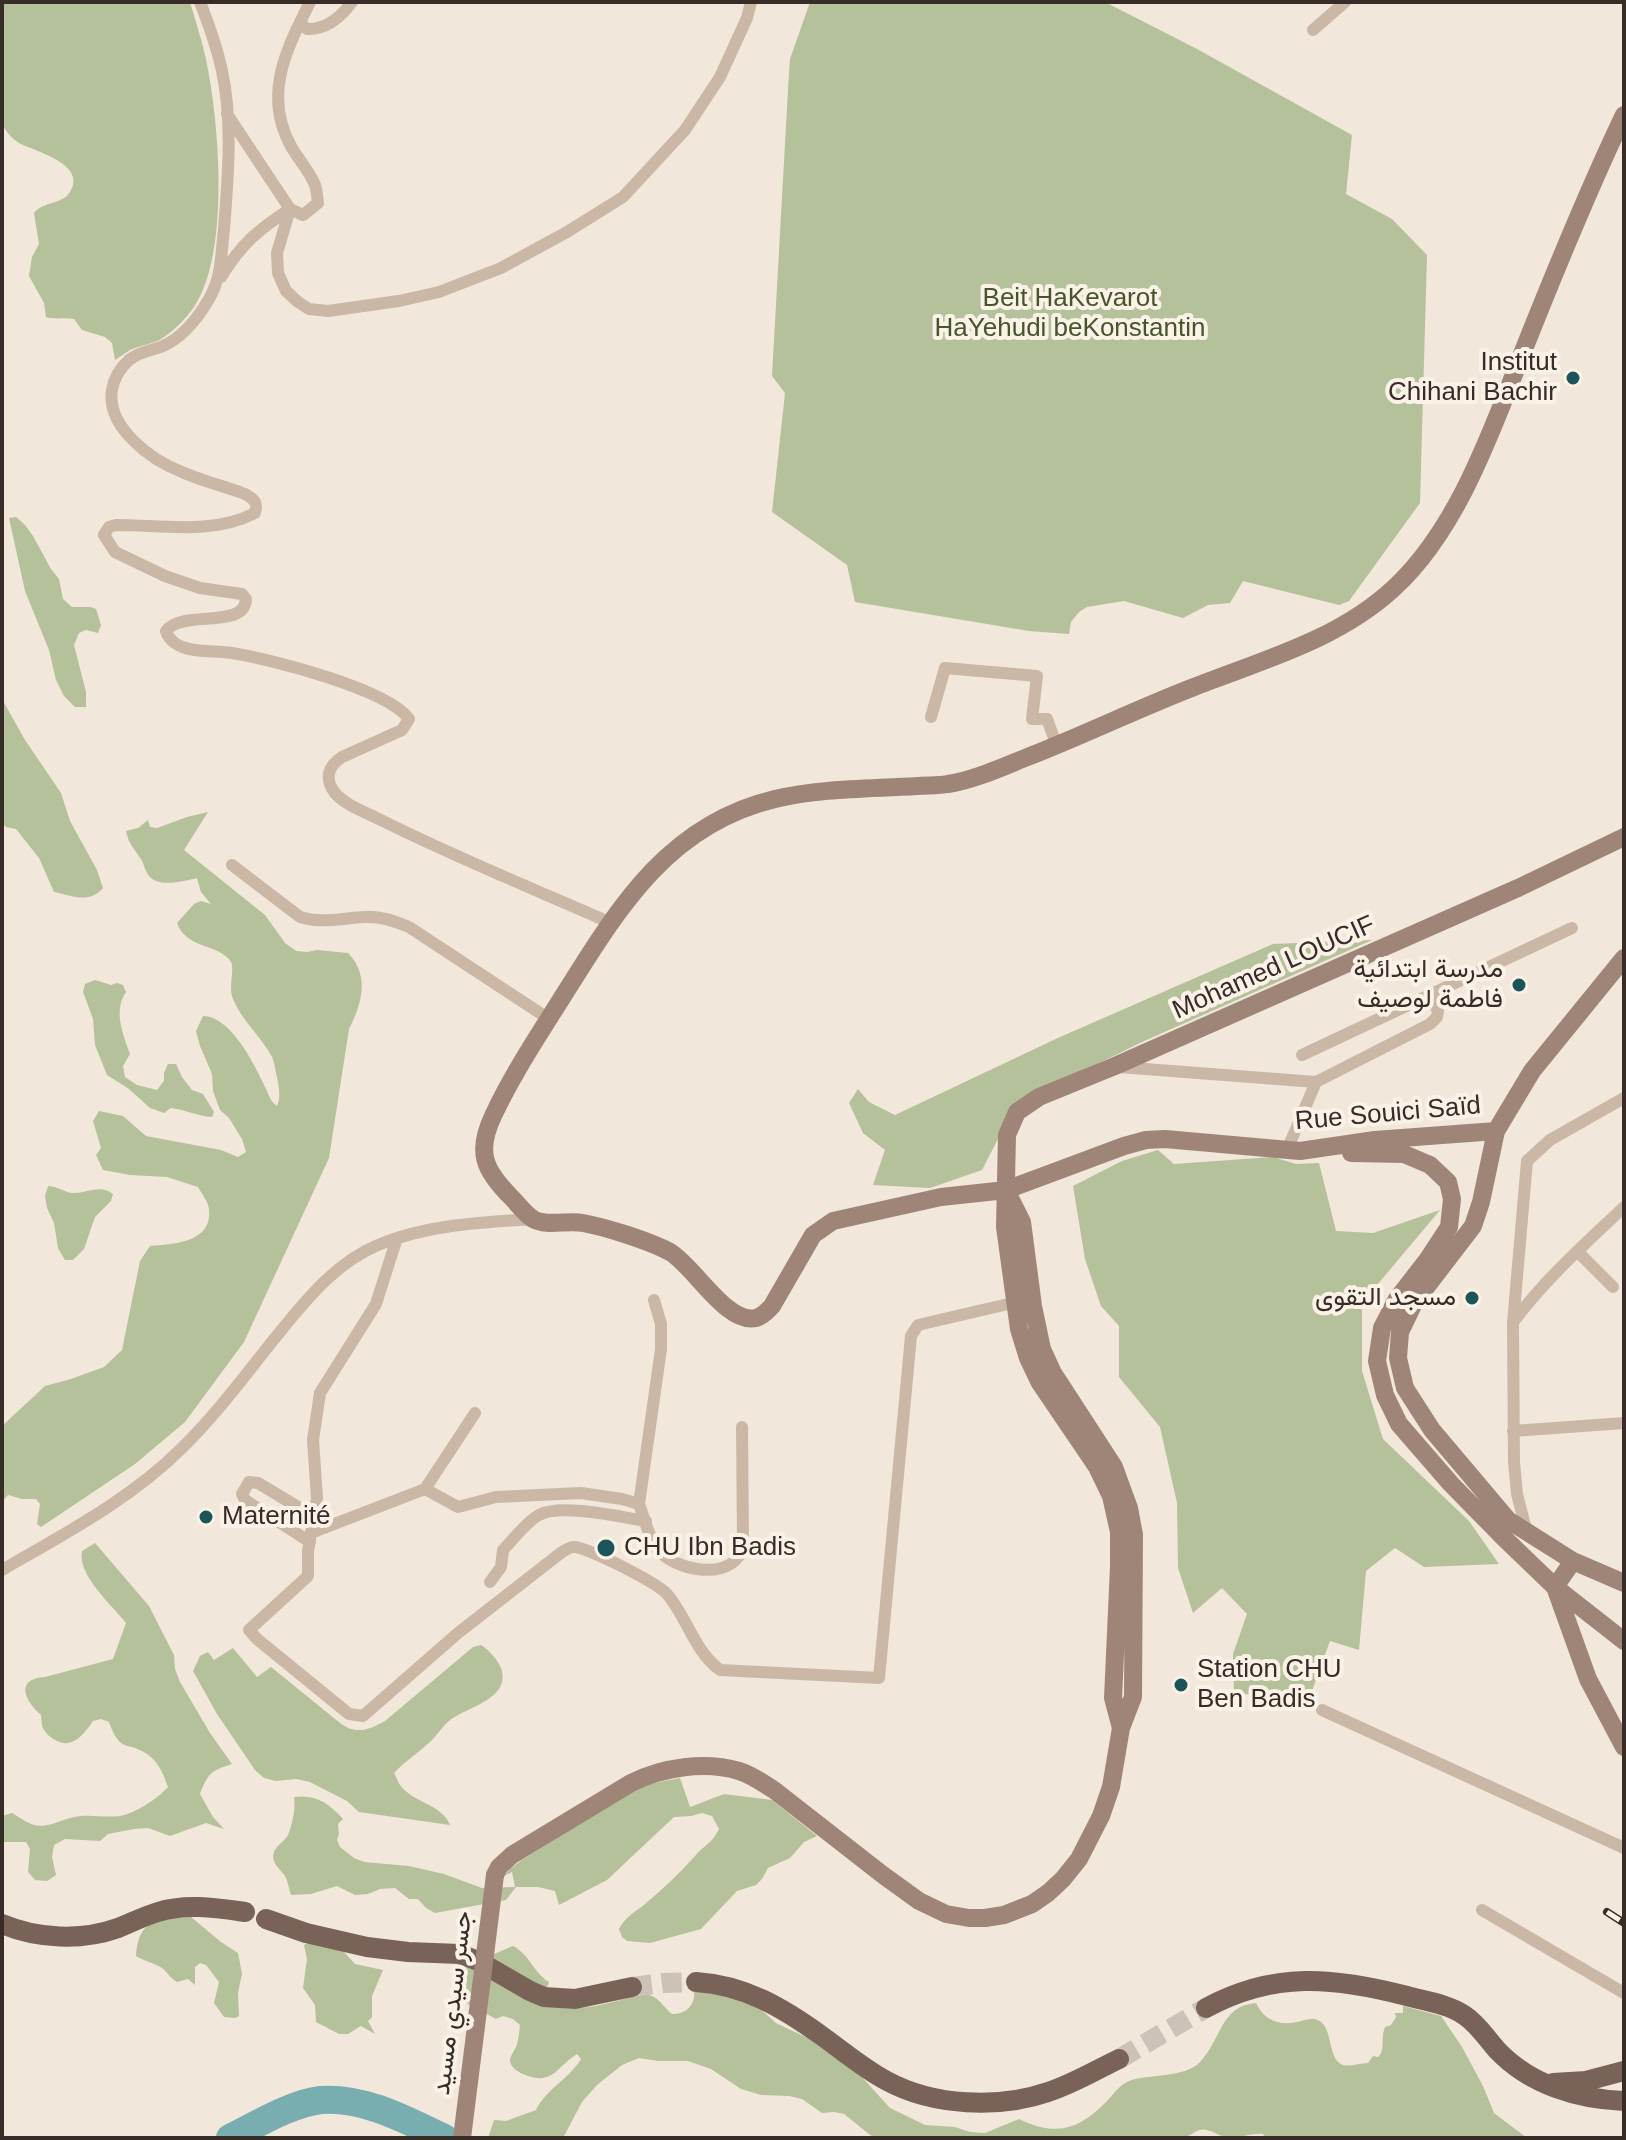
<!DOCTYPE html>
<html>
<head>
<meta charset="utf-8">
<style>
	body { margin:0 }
	#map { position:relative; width:1626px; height:2140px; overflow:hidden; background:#f2e7db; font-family:Arial,sans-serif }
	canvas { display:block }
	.frame { position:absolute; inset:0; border:4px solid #372c27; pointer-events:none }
</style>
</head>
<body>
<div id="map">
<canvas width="1626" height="2140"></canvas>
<div class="frame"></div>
</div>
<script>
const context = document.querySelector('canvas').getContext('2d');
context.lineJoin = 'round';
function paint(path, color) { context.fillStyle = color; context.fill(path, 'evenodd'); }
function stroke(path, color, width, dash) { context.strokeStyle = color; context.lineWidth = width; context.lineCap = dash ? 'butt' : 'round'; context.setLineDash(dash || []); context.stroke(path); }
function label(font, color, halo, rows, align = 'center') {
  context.font = font + ' Arial,Vazirmatn,sans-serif'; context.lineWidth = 8; context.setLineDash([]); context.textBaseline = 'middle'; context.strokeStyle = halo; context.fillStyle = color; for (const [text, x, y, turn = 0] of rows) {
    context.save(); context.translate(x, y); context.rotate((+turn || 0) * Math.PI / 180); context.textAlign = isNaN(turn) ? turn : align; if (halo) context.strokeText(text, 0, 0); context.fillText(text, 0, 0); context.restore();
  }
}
paint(new Path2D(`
	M2,2H190C195,20 201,37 205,55C219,117 231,253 194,307C187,317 175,330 164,337C155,344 141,345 130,350C125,353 120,357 115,360L112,343L105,337L82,330L74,319C64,317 56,320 46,317L44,303L29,276L32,257L39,244L34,213C43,201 62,205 70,192C88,164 34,151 19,143C11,138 7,132 2,125Z
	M810,2H1105L1197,49L1352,135L1346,194L1392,219L1427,255L1420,503L1349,601L1339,605L1243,581L1230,603L1208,605L1183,618L1124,601L1087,607L1079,612L1071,622L1069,634L1029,631L855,602L847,565L772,512L785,393L772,376L789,72L790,59Z
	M16,517L25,525L33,536L51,569L59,579L63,599L72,607H91L96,609L101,625L98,633L86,630L79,633L74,645L86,692V707H75L64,696L56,680L49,650L25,591L9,518Z
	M2,699L25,740L61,793L70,821L97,870L103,888C89,904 73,896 54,892L39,858L16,829L6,827L2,823Z
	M208,812L184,850L265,915L285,943L296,951L307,952L317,950L348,953C370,975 362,1004 349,1029L329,1158L244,1342L185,1422L135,1464L41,1527L37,1524L40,1504L36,1499H22L8,1495L2,1502V1426L45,1386L71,1379L104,1367L122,1350L140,1261L150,1246C173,1244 212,1243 209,1210C209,1203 202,1194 198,1187L167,1177L130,1175L103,1170L96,1155L101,1148L93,1121L99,1111L123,1116L146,1136L221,1150L238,1157L246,1152L242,1139L229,1118L220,1110L213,1091L212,1074L200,1046L196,1031L203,1016C230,1016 254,1063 264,1085C269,1094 269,1100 277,1106C281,1097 279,1091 278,1082C276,1074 275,1064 272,1057C261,1036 242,1021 233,999C228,986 235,970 231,962C219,943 187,950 177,923L194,904L201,901L211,904L201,892L197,878C184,881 159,888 149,876C145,871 144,864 141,859C133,847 129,845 126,831L138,828L148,820L150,827L157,828L187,817Z
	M1372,940L1142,1042L1016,1104L982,1170L930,1188L873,1185L885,1150L863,1133L849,1103L858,1089L869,1102L895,1115L1060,1037L1273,944Z
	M95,980L111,985L117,983L123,985L126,992C113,1011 123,1034 130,1054L123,1066L125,1077L137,1085L157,1090L164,1081V1073L168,1064H176L182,1077L192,1090L203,1094L214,1112L212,1117C198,1116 186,1110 171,1108L164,1113L150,1108L129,1089L107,1075L95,1045L93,1019L83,992L85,984Z
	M1158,1150L1174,1164L1273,1157L1296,1164L1319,1163L1336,1231L1373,1233L1440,1210L1362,1303V1371L1383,1439L1469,1521L1499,1564L1424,1567L1395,1548L1366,1571L1359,1650L1330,1641L1309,1699L1270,1691L1234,1696L1233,1654L1247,1614L1222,1588L1193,1613L1178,1568L1177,1503L1160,1427L1119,1377V1326L1101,1306L1085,1259L1073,1186L1122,1161Z
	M48,1186C58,1186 64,1193 74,1193C88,1193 100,1184 113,1194L111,1201L95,1217L84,1249L73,1260H65L58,1248L54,1223L47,1208L45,1196Z
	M95,1543L149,1606L174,1655L175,1669L180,1682L210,1733L232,1764C211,1771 208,1773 200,1794L213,1817L224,1829L206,1823L170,1836L148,1828L134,1829L108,1834L100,1841L65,1839L54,1845L52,1857L56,1875L47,1881L35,1880L28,1872L30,1849L26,1842H2V1816L12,1813C19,1817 27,1823 34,1825C48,1828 59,1821 70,1818C87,1813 103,1818 120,1816C136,1813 157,1799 168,1787C162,1769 155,1755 135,1748C129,1746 123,1746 118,1740C114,1735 111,1728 109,1722L101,1719L93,1721C85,1733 73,1749 57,1741C52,1739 45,1733 43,1728C41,1724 42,1719 41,1715C25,1701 14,1679 45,1677L113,1659L126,1623C112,1605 77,1575 82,1551Z
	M481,1645C490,1651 497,1659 501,1668C512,1699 466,1707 449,1721C442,1727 438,1734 432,1740C420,1752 405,1761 394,1773C395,1774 399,1784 400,1785C413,1803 442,1804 450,1825L359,1812L347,1801L310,1782L296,1779L276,1781L264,1778L255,1770L217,1714L193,1671L200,1656L208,1652L214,1660L233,1648L257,1677L271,1667L340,1723C356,1735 369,1730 385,1721L473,1647Z
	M680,1778L690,1807L724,1794L772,1800L817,1836L804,1842L790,1858L768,1868L762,1879L756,1885L737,1891L701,1929L650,1943L627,1941L622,1937L619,1929C625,1917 635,1912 645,1904C663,1889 680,1873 695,1856C705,1844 711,1845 719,1829L712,1816L702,1813L691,1816L674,1817L607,1880L559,1905L555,1891L538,1887H516L506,1900L435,1913L426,1908L418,1899H409L395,1888L380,1889L368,1894L355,1895L337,1886L311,1894L291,1895C289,1889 288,1881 285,1876C282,1871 276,1867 274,1861C270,1848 283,1844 288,1835C292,1825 296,1808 294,1797C315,1794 329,1803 343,1819L338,1824L339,1834L337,1840L340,1847L354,1858L364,1862L409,1866L444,1874L482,1888L515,1887L512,1872L504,1876L510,1869L522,1860L634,1790L644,1785Z
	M191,1917L221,1942L238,1953L242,1974L238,1993L239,2016L235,2018L224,2017L214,2003L219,1982L206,1965L200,1963L195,1967V1985L188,1979L177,1982C170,1978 168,1973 162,1968C154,1963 144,1961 136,1956C138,1918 159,1919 191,1917Z
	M311,1941L342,1950L355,1964L383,1970L372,1996V2017L368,2021L375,2034L361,2026L348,2034H339L316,2022L315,2005L303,1988L307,1959L304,1945Z
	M513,1946C529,1954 534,1973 549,1982L542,2004C577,2015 608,2003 642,1994C659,1995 660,2004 672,2014C686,2014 695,2006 694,1992L703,1990L756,2005L776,2023L816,2042L860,2075L890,2108L925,2125L955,2127L970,2132L985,2133L1019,2119C1056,2137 1079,2130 1107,2101C1115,2093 1118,2086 1129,2081C1147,2074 1186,2078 1200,2062C1222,2039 1220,2006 1256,2003C1264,2020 1279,2026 1297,2022C1303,2021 1310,2018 1315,2019C1335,2024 1326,2059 1343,2065C1350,2067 1360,2063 1368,2063L1373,2056L1378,2057C1386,2050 1380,2039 1385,2027L1391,2025L1396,2017L1395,2013H1403V2006L1441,2016L1462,2047L1483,2086L1494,2113L1527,2138H1265L1263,2134C1251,2133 1242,2138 1231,2138C1221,2138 1215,2131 1206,2130C1198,2128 1195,2133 1188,2136C1182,2138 1175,2136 1169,2138H874L844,2114L834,2112L822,2113L802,2099L789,2096L761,2095L741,2089L711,2069L688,2061H658L639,2058L622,2065L597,2085L582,2102L563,2138H488L494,2120L506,2121L536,2110C546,2089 569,2079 581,2059L577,2054C556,2067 553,2087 523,2074C518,2072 511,2068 510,2061C510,2055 516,2049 517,2044C519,2038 519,2031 520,2025L513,2019L503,2016L496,2019L464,2002L456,1966L460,1959L473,1951L494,1954Z`), '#b5c19a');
stroke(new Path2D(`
	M230,2138C256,2125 292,2103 321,2100C365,2097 406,2120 444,2138`), '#79aeb0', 28);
stroke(new Path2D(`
	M632,1987L664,1983L696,1982
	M1119,2059L1206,2008`), '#cdc2b7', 20, [20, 10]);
stroke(new Path2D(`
	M200,2C209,25 217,47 222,71C233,122 228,178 224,229C221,254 222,277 209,299C198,318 183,337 163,346C151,351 140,351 129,360C120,368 114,378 112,390C106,427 151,460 182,472C202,481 224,486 245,494C254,499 258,502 255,513C213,535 161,525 116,525L109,527L104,535L115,552L165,576L200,588L242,594L246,599C245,630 182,609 166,631C169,641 179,647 189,649C203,652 218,651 232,653C270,659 388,689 409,719L402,730L342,757C328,766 324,779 335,793C346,806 368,813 383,821C457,858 534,889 609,922
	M300,23L307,29C327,30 341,17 352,2
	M1313,30L1345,2
	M227,114L290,209L277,253L278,273L286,291L298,302L309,309L328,311L399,301L439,292L501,268L567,232L623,197L685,130L720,77L747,18L751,2
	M221,277C242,243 258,230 290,209L303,215L318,203C317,197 317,190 315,185C310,172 299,160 292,148C262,96 286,50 310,2
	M931,717L945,668L1037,676L1032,719H1047L1057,746
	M232,865L300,917C322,924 342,918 365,917C381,916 394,921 409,927L549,1019
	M1302,1055L1572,928
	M1119,1067L1316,1082L1430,1024L1437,1017L1438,1011L1429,995
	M1287,1150L1316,1082
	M397,1238L376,1304L320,1393L313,1440L317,1498L308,1551V1576L249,1630L257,1639L349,1714L363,1716L458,1633L562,1552C564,1551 570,1547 573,1547C586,1546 657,1583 667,1594C687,1617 694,1651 720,1670L879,1678L911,1336L918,1325L1021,1301
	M1577,1251L1613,1287
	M1514,1321C1546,1278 1586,1243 1624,1207
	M1513,1431L1624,1423
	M425,1489L475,1413
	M639,1504L661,1349V1324L654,1300
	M311,1533L425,1489L458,1507L496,1497L581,1493L622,1499L639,1504C644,1517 650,1542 659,1551C675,1569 722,1580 739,1556C740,1554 742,1546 743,1544L742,1427
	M1527,1533L1517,1494L1514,1462L1513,1323L1527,1161L1550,1140L1624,1098
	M310,1542L245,1500L242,1494L249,1482L258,1483L313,1516
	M2,1570C64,1534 131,1499 182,1448C219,1412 251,1367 284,1327C310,1295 339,1261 378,1245C426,1225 482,1222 533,1219
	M490,1582L501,1567L503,1550C513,1540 527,1521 539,1515C560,1503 621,1517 646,1521
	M1322,1710L1624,1848
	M1482,1910L1624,1993`), '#cbb7a6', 12);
stroke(new Path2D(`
	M1624,958L1532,1071L1496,1131L1481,1202L1473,1226L1414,1303L1400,1332L1398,1358L1405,1388L1432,1430L1508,1520L1573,1561L1624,1583
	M1496,1131L1375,1140L1300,1151L1165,1139L1146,1140L1124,1146L1006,1190L941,1197L833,1221L813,1235L772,1306C767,1311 763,1316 756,1318C727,1325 694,1266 670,1252C650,1241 605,1227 583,1223C567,1220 547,1227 533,1219C525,1214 517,1203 511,1197C484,1170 476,1152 493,1116C513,1073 540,1033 565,993C619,907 669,824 775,799C821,788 870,789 917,786C927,785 938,786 948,784C974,780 1000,768 1025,758C1082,736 1137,709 1194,687C1263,660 1338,640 1394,588C1461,526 1494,423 1528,339C1558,264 1589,188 1624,115
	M1351,1153L1404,1154L1430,1165L1448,1182L1452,1199L1449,1227L1428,1259L1397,1299L1382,1328L1377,1361L1385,1395L1399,1424L1451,1484L1503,1537L1555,1587L1624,1641
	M1573,1561L1555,1587L1588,1679L1624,1747
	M1121,1728L1113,1698L1119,1567V1532L1111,1496L1097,1467L1040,1383L1028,1358L1019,1329L1005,1227L1007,1135L1017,1112L1039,1097L1115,1066L1518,888L1624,837
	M495,1875L499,1867L512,1855L631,1783C663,1767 705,1761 739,1771C752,1775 763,1783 774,1790L883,1875L919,1901L946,1914L969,1918H985L1004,1915L1032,1904L1048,1893L1063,1879L1079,1859L1101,1816L1111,1787L1121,1728L1133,1697L1134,1535L1129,1508L1114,1467L1053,1373L1042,1349L1033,1306L1022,1222L1006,1190`), '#9e8578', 18);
stroke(new Path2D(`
	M266,1919L306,1933L367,1947L408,1952L460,1954L478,1961L530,1991L544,1997L575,1999L632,1987
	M2,1924C37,1939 82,1941 118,1928C131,1923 144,1916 158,1912C186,1903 217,1908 245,1912
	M696,1982C745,1985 783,2008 822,2036C843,2051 864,2069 887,2081C933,2106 999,2109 1048,2092C1073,2084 1096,2070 1119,2059
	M1206,2008C1274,1971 1334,1977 1407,1996C1425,2001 1448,2004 1464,2015C1478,2024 1487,2039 1497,2050C1530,2085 1578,2099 1624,2101
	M1553,2083L1586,2081L1624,2071`), '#796358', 20);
const rail = new Path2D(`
	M1607,1912L1624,1923`);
stroke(rail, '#372c27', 8);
stroke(rail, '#faf1e7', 5, [15]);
stroke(new Path2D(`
	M462,2138L495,1875`), '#9e8578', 18);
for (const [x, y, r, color] of [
	[1573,378,8,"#1c5559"],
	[1519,985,8,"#1c5559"],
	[1472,1298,8,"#1c5559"],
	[206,1517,8,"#1c5559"],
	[606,1548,10,"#1c5559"],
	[1181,1685,8,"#1c5559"]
]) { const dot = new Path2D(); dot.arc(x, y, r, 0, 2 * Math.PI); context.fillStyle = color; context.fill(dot); stroke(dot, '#faf1e7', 3); }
label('26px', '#46552b', '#faf1e7', [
	["Beit HaKevarot",1070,299],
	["HaYehudi beKonstantin",1070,329]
]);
label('26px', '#372c27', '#faf1e7', [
	["Institut",1557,363],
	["Chihani Bachir",1557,393],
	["مدرسة ابتدائية",1503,970],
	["فاطمة لوصيف",1503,1000],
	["مسجد التقوى",1456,1298],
	["Maternité",222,1517,"left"],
	["CHU Ibn Badis",624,1548,"left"],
	["Station CHU",1197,1670,"left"],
	["Ben Badis",1197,1700,"left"]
], 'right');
label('26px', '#372c27', '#faf1e7', [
	["Mohamed LOUCIF",1274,968,-24],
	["Rue Souici Saïd",1388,1114,-5],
	["جسر سيدي مسيد",453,2003,-83]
]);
</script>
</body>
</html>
